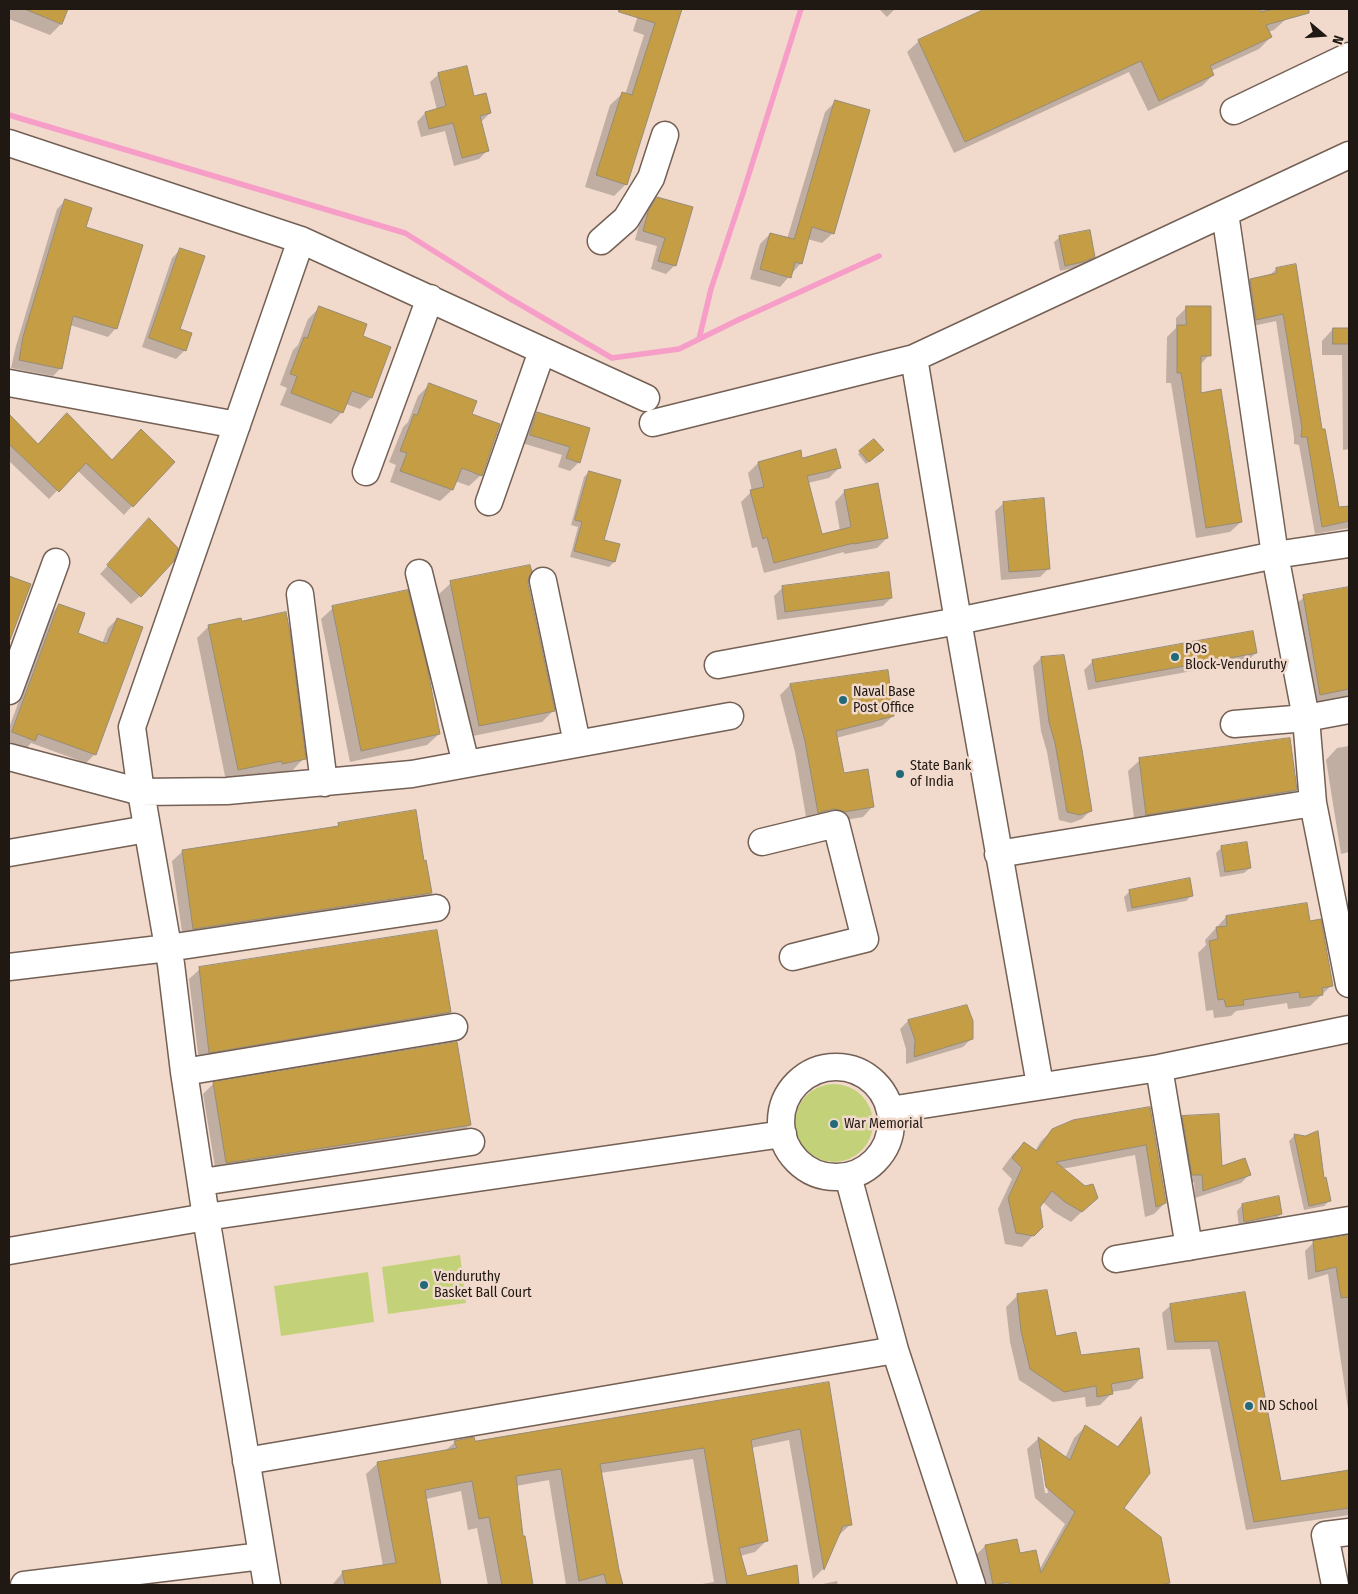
<!DOCTYPE html>
<html>
<head>
<meta charset="utf-8">
<style>
	body { margin:0 }
	#map { position:relative; width:1358px; height:1594px; overflow:hidden; background:#f1dacc; font-family:"Fira Sans Condensed",sans-serif }
	canvas { display:block }
	.frame { position:absolute; inset:0; border:10px solid #201813; pointer-events:none }
	.north { position:absolute; left:1298px; top:10px; width:50px; height:50px; -webkit-text-stroke:4px #f1dacc; paint-order:stroke; rotate:108deg; font-size:14px; font-weight:700; line-height:20px; text-align:center; color:#201813 }
	.north::after { content:''; display:block; margin:auto; width:18px; height:22px; background:#201813; clip-path:polygon(50% 0,100% 100%,50% 72%,0 100%) }
</style>
</head>
<body>
<div id="map">
<canvas width="1358" height="1594"></canvas>
<div class="frame"></div>
<div class="north">N</div>
</div>
<script>
const context = document.querySelector('canvas').getContext('2d');
context.lineJoin = 'round';
function paint(path, color) { context.fillStyle = color; context.fill(path, 'evenodd'); }
function stroke(path, color, width, dash) { context.strokeStyle = color; context.lineWidth = width; context.lineCap = dash ? 'butt' : 'round'; context.setLineDash(dash || []); context.stroke(path); }
function label(font, color, halo, rows, align = 'center') {
  context.font = font + ' "Fira Sans Condensed",sans-serif'; context.lineWidth = 5; context.setLineDash([]); context.textBaseline = 'middle'; context.strokeStyle = halo; context.fillStyle = color; for (const [text, x, y, turn = 0] of rows) {
    context.save(); context.translate(x, y); context.rotate((+turn || 0) * Math.PI / 180); context.textAlign = isNaN(turn) ? turn : align; if (halo) context.strokeText(text, 0, 0); context.fillText(text, 0, 0); context.restore();
  }
}
paint(new Path2D(`
	M795 1123a39 39 0 1 1 78 0a39 39 0 1 1-78 0Z
	M460,1255L466,1303L388,1314L382,1267Z
	M368,1272L374,1322L281,1336L274,1286Z`), '#c3d278');
paint(new Path2D(`
	M9,9H67L61,24L50,35L9,19Z
	M640,9H681L626,184L614,196L585,187L610,105L622,94L625,95L644,35L633,31Z
	M879,9H895L887,17Z
	M988,9H993L998,14L1011,9H1272V11L1283,9L1286,19L1274,30L1268,32L1271,37L1259,49L1211,71L1213,75L1202,86L1148,111L1129,72L954,153L907,52L919,41Z
	M439,74L473,98L490,113L481,122L487,151L479,159L454,166L445,131L421,137L417,122L425,113L437,110L430,82Z
	M835,102L833,233L822,243L807,239L801,263L780,287L750,279L760,244L770,234L787,239L825,112Z
	M657,198L675,265L666,274L651,269L657,246L635,240L640,222L649,207Z
	M65,201L84,228L116,328L108,337L70,325L61,368L53,376L11,368L16,346L57,209Z
	M1060,237L1094,257L1088,262L1077,267L1060,271L1054,242Z
	M181,249L178,330L185,350L176,359L142,347L172,258Z
	M1276,269L1320,430L1338,509L1349,507V528L1315,534L1299,445L1294,444V437L1276,321L1248,327L1242,288L1250,280L1269,276Z
	M320,307L361,337L371,398L360,409L346,404L342,412L331,424L280,405L287,388L280,385L293,350L298,345L308,319Z
	M1186,308L1209,355L1200,365V394L1241,522L1230,532L1196,538L1171,383H1166L1167,337L1176,328V318Z
	M1333,329H1349V449L1343,450L1342,355H1322V341Z
	M429,385L471,414L481,475L469,486L455,481L452,490L440,501L390,482L396,465L389,462L403,427L408,422L418,396Z
	M538,413L589,429L579,462L570,471L558,467L562,455L522,443L529,422Z
	M67,415L132,506L124,515L77,470L49,499L9,461V416L38,445Z
	M860,452L880,453L866,464L858,454Z
	M802,459L839,468L829,478L808,483L821,536L840,531L835,502L845,491L887,538L877,548L844,554V552L764,573L757,547L752,548L741,502L752,491L748,473L758,463Z
	M589,472L603,541L619,545L614,562L609,567L570,557L578,527L571,525L584,477Z
	M1004,503L1049,568L1040,577L1001,580L995,511Z
	M129,543L140,596L131,604L100,574Z
	M451,583L527,584L554,710L542,722L468,737L439,594Z
	M9,585L27,592L9,641Z
	M783,587L891,598L883,606L777,620L774,596Z
	M1349,588V698L1309,705L1292,608L1304,597Z
	M59,605L76,634L102,644L108,628L117,619L141,628L94,755L86,763L31,743L26,749L9,742V728L51,614Z
	M333,608L439,734L427,745L350,762L321,619Z
	M209,626L304,758L293,770L271,774L270,772L226,781L197,638Z
	M1256,653L1247,661L1088,690L1084,670L1093,661Z
	M1041,658L1090,811L1082,819L1071,823L1059,820L1047,752L1041,731L1033,666Z
	M887,671L893,716L882,726L836,738L843,774L873,806L863,817L833,822L807,823L795,752L780,695L790,685Z
	M1349,746V852L1341,854L1326,760L1337,748Z
	M1140,760L1295,790L1284,802L1135,826L1128,771Z
	M339,824L423,862L430,893L420,904L183,939L172,861L183,851L336,828Z
	M1222,847L1250,868L1244,873L1220,877L1216,853Z
	M1130,891L1191,896L1186,901L1127,912L1124,897Z
	M1226,917L1308,922L1332,985L1310,1006L1288,1009L1287,1003L1236,1011L1231,1016L1214,1018L1213,1010L1206,1011L1198,953L1206,945L1205,940Z
	M200,969L450,1012L440,1022L199,1062L189,979Z
	M966,1007L972,1038L963,1047L906,1064V1049L900,1029L908,1021Z
	M213,1084L470,1125L459,1135L216,1173L203,1094Z
	M1149,1108L1165,1203L1154,1214L1145,1217L1135,1155L1062,1169L1096,1198L1071,1222L1054,1212L1043,1202L1039,1207L1041,1227L1022,1247L1005,1244L998,1209L1012,1179L1002,1169L1013,1154L1024,1143L1035,1151L1041,1141L1053,1130Z
	M1183,1117L1221,1168L1249,1175L1241,1183L1195,1198L1194,1182L1185,1183L1175,1125Z
	M1294,1136L1305,1137L1323,1179L1329,1201L1324,1206L1304,1210L1289,1141Z
	M1242,1205L1281,1214L1275,1220L1239,1227L1237,1211Z
	M1349,1236V1416L1328,1274L1308,1280L1305,1251L1314,1242Z
	M1244,1293L1280,1483L1349,1471V1515L1246,1530L1210,1349L1167,1350L1162,1313L1171,1305Z
	M1017,1296L1056,1338L1081,1356L1141,1378L1130,1389L1111,1392V1394L1100,1405L1086,1407L1085,1397L1053,1402L1019,1380L1010,1342L1006,1307Z
	M828,1384L851,1524L838,1536L823,1569L813,1579L789,1440L751,1448L767,1540L755,1552L740,1556L746,1577L796,1567L798,1585H696L714,1582L693,1459L600,1473L618,1570L622,1585H566L549,1480L516,1486L522,1538L524,1537L531,1585H488L477,1528L468,1530L461,1491L426,1499L440,1585H332L343,1572L383,1566L366,1474L378,1463L445,1451L455,1442H474Z
	M1140,1419L1122,1508L1168,1583L1166,1585H980L974,1557L985,1546L1016,1540L1019,1555L1039,1570L1065,1524L1035,1498L1027,1449L1038,1439L1065,1458L1074,1438L1085,1427L1116,1448ZM1040,1459H1042L1048,1493H1045Z
	M837,1581L838,1585H818Z`), '#0003');
stroke(new Path2D(`
	M9,115L405,233L509,298L612,358L679,349L738,320L879,256
	M699,339L711,289L742,196L801,9`), '#f69ec8', 5.5);
const building = new Path2D(`
	M25,9H68L62,24Z
	M619,9H682L627,185L596,175L622,92L632,95L655,23L619,12Z
	M985,9H1259L1261,12L1274,9H1309V13L1266,25L1272,37L1210,66L1214,75L1159,101L1141,61L965,142L918,40Z
	M467,66L474,96L486,93L491,113L480,116L489,151L462,158L453,123L429,129L425,112L446,106L438,73Z
	M835,100L870,110L834,234L812,227L802,264L795,262L791,278L760,269L770,233L794,239Z
	M657,197L693,207L676,266L658,261L665,238L643,231L648,212Z
	M65,199L92,208L86,227L143,245L117,329L73,316L62,369L19,360L23,337Z
	M1090,230L1095,257L1083,262L1065,266L1059,236Z
	M180,248L205,256L180,329L192,333L186,351L149,338Z
	M1296,264L1322,429H1325L1339,507L1349,506V521L1322,527L1307,437H1301L1302,428L1283,314L1256,320L1250,279L1277,273L1276,268Z
	M319,306L367,324L363,336L391,347L372,398L352,391L343,413L291,393L297,376L290,374L304,337L307,338Z
	M1186,306H1211V356H1201V393L1221,389L1242,522L1206,528L1181,373H1177V325H1186Z
	M1333,328H1349V344H1333Z
	M429,383L477,401L472,414L500,424L482,476L462,468L453,490L400,471L407,453L400,451L414,414L417,415Z
	M537,412L590,428L580,463L566,458L570,447L530,435Z
	M67,413L112,460L141,429L175,462L133,507L86,463L59,492L9,444V414L38,444Z
	M874,439L884,450L869,462L859,451Z
	M836,449L841,468L807,476L822,534L851,527L844,490L878,483L888,538L854,544V543L774,563L767,537L763,539L750,490L764,487L758,462L801,450L802,458Z
	M589,471L621,480L604,540L620,544L615,562L574,551L582,522L575,520Z
	M1044,498L1050,569L1009,572L1003,502Z
	M149,518L178,548L174,561L141,597L107,565Z
	M530,565L532,572L529,577L528,584L555,711L479,726L450,581Z
	M889,572L892,598L785,612L782,586Z
	M9,576L31,584L10,640H9Z
	M1349,587V689L1320,695L1303,595Z
	M408,590L427,666L440,734L361,751L332,606Z
	M59,604L85,613L78,633L107,644L117,618L143,627L96,755L38,734L35,741L12,732Z
	M286,612L290,633L306,759L282,764V761L238,770L208,625L241,618L242,621Z
	M1253,631L1257,653L1096,682L1092,660Z
	M1064,655L1082,750L1092,811L1080,815L1067,812L1055,743L1049,722L1041,657Z
	M888,670L894,716L836,731L844,773L868,769L874,807L844,812L840,810L833,809L818,813L805,741L790,684Z
	M1290,738L1297,790L1146,815L1139,758Z
	M416,810L424,861L426,860L432,893L193,929L182,850L339,826L338,823Z
	M1247,842L1251,868L1225,872L1221,846Z
	M1190,878L1193,896L1132,908L1129,890Z
	M1307,903L1310,921L1321,919L1333,986L1322,988L1323,995L1300,998L1299,992L1243,1000L1244,1005L1226,1007L1224,999L1218,1000L1209,941L1218,939L1216,927L1227,926L1226,916Z
	M437,930L451,1012L209,1053L199,967Z
	M967,1005L973,1021V1039L914,1057L915,1040L908,1020Z
	M457,1042L471,1125L226,1163L213,1082Z
	M1150,1107L1166,1203L1156,1207L1146,1145L1056,1162L1085,1186L1093,1184L1098,1198L1082,1212L1065,1202L1052,1191L1040,1207L1043,1227L1034,1236L1016,1233L1008,1198L1022,1168L1012,1158L1024,1142L1037,1151L1052,1129L1073,1120Z
	M1219,1114L1222,1166L1245,1158L1251,1175L1203,1191L1202,1175H1192L1182,1116Z
	M1318,1131L1324,1178L1326,1177L1331,1201L1309,1206L1294,1134L1305,1136Z
	M1279,1196L1282,1214L1244,1222L1242,1204Z
	M1349,1235V1297L1341,1298L1336,1267L1316,1272L1313,1241Z
	M1047,1290L1056,1336L1076,1332L1081,1355L1139,1348L1143,1378L1111,1384L1113,1394L1097,1397L1096,1386L1064,1392L1030,1369L1021,1331L1017,1294Z
	M1245,1292L1281,1481L1349,1470V1508L1254,1522L1218,1341L1175,1342L1170,1304Z
	M829,1382L852,1525L843,1526L824,1570L800,1429L751,1440L768,1541L739,1548L747,1576L797,1565L799,1585H727L704,1448L600,1464L619,1570L623,1585H607L604,1574L579,1581L561,1469L516,1476L523,1536H525L533,1585H502L489,1517L479,1519L472,1481L425,1490L441,1585H345L342,1571L396,1563L377,1462L457,1448L454,1441L474,1437L475,1441Z
	M1141,1417L1150,1473L1124,1508L1161,1537L1170,1583L1160,1585H1010L1009,1582L993,1585L985,1545L1017,1539L1020,1553L1036,1550L1041,1573L1075,1512L1046,1487L1038,1437L1070,1460L1085,1425L1118,1447Z`);
paint(building, '#c49d44');
stroke(building, '#968c77', 1);
const minor = new Path2D(`
	M1234,111L1349,56
	M9,143L301,240L646,398
	M1225,213L1275,555L1306,718L1313,803L1349,984
	M601,241L626,219L651,178L665,135
	M914,358L958,621L1040,1085
	M9,383L237,425
	M653,423L914,358L1349,155
	M366,472L430,298
	M489,502L542,351
	M419,573L466,764
	M543,581L577,743
	M300,594L324,783
	M718,665L958,621L1275,555L1349,544
	M9,691L56,562
	M1234,724L1306,718L1349,710
	M9,757L141,792L227,791L412,774L730,716
	M762,842L836,824L865,939L793,957
	M9,853L147,829
	M998,854L1313,803
	M9,967L168,948L436,908
	M781 1122a55 55 0 1 1 110 0a55 55 0 1 1-110 0Z
	M1159,1068L1189,1247
	M184,1072L454,1027
	M890,1110L1159,1068L1349,1029
	M848,1176L895,1350L972,1585
	M202,1182L471,1142
	M9,1251L206,1217L783,1134
	M1116,1259L1349,1220
	M246,1461L895,1350
	M24,1585L262,1556
	M267,1585L206,1217L184,1072L171,964L141,792L132,727L301,240
	M1335,1585L1325,1535L1349,1532`);
stroke(minor, '#746054', 29);
stroke(minor, '#fff', 26);
for (const [x, y, r, color] of [
	[1175,657,5,"#226a77"],
	[843,700,5,"#226a77"],
	[900,774,5,"#226a77"],
	[834,1124,5,"#226a77"],
	[424,1285,5,"#226a77"],
	[1249,1406,5,"#226a77"]
]) { const dot = new Path2D(); dot.arc(x, y, r, 0, 2 * Math.PI); context.fillStyle = color; context.fill(dot); stroke(dot, '#f1dacc', 2); }
label('14px', '#201813', '#f1dacc', [
	["POs",1185,649],
	["Block-Venduruthy",1185,665],
	["Naval Base",853,692],
	["Post Office",853,708],
	["State Bank",910,766],
	["of India",910,782],
	["War Memorial",844,1124],
	["Venduruthy",434,1277],
	["Basket Ball Court",434,1293],
	["ND School",1259,1406]
], 'left');
</script>
</body>
</html>
